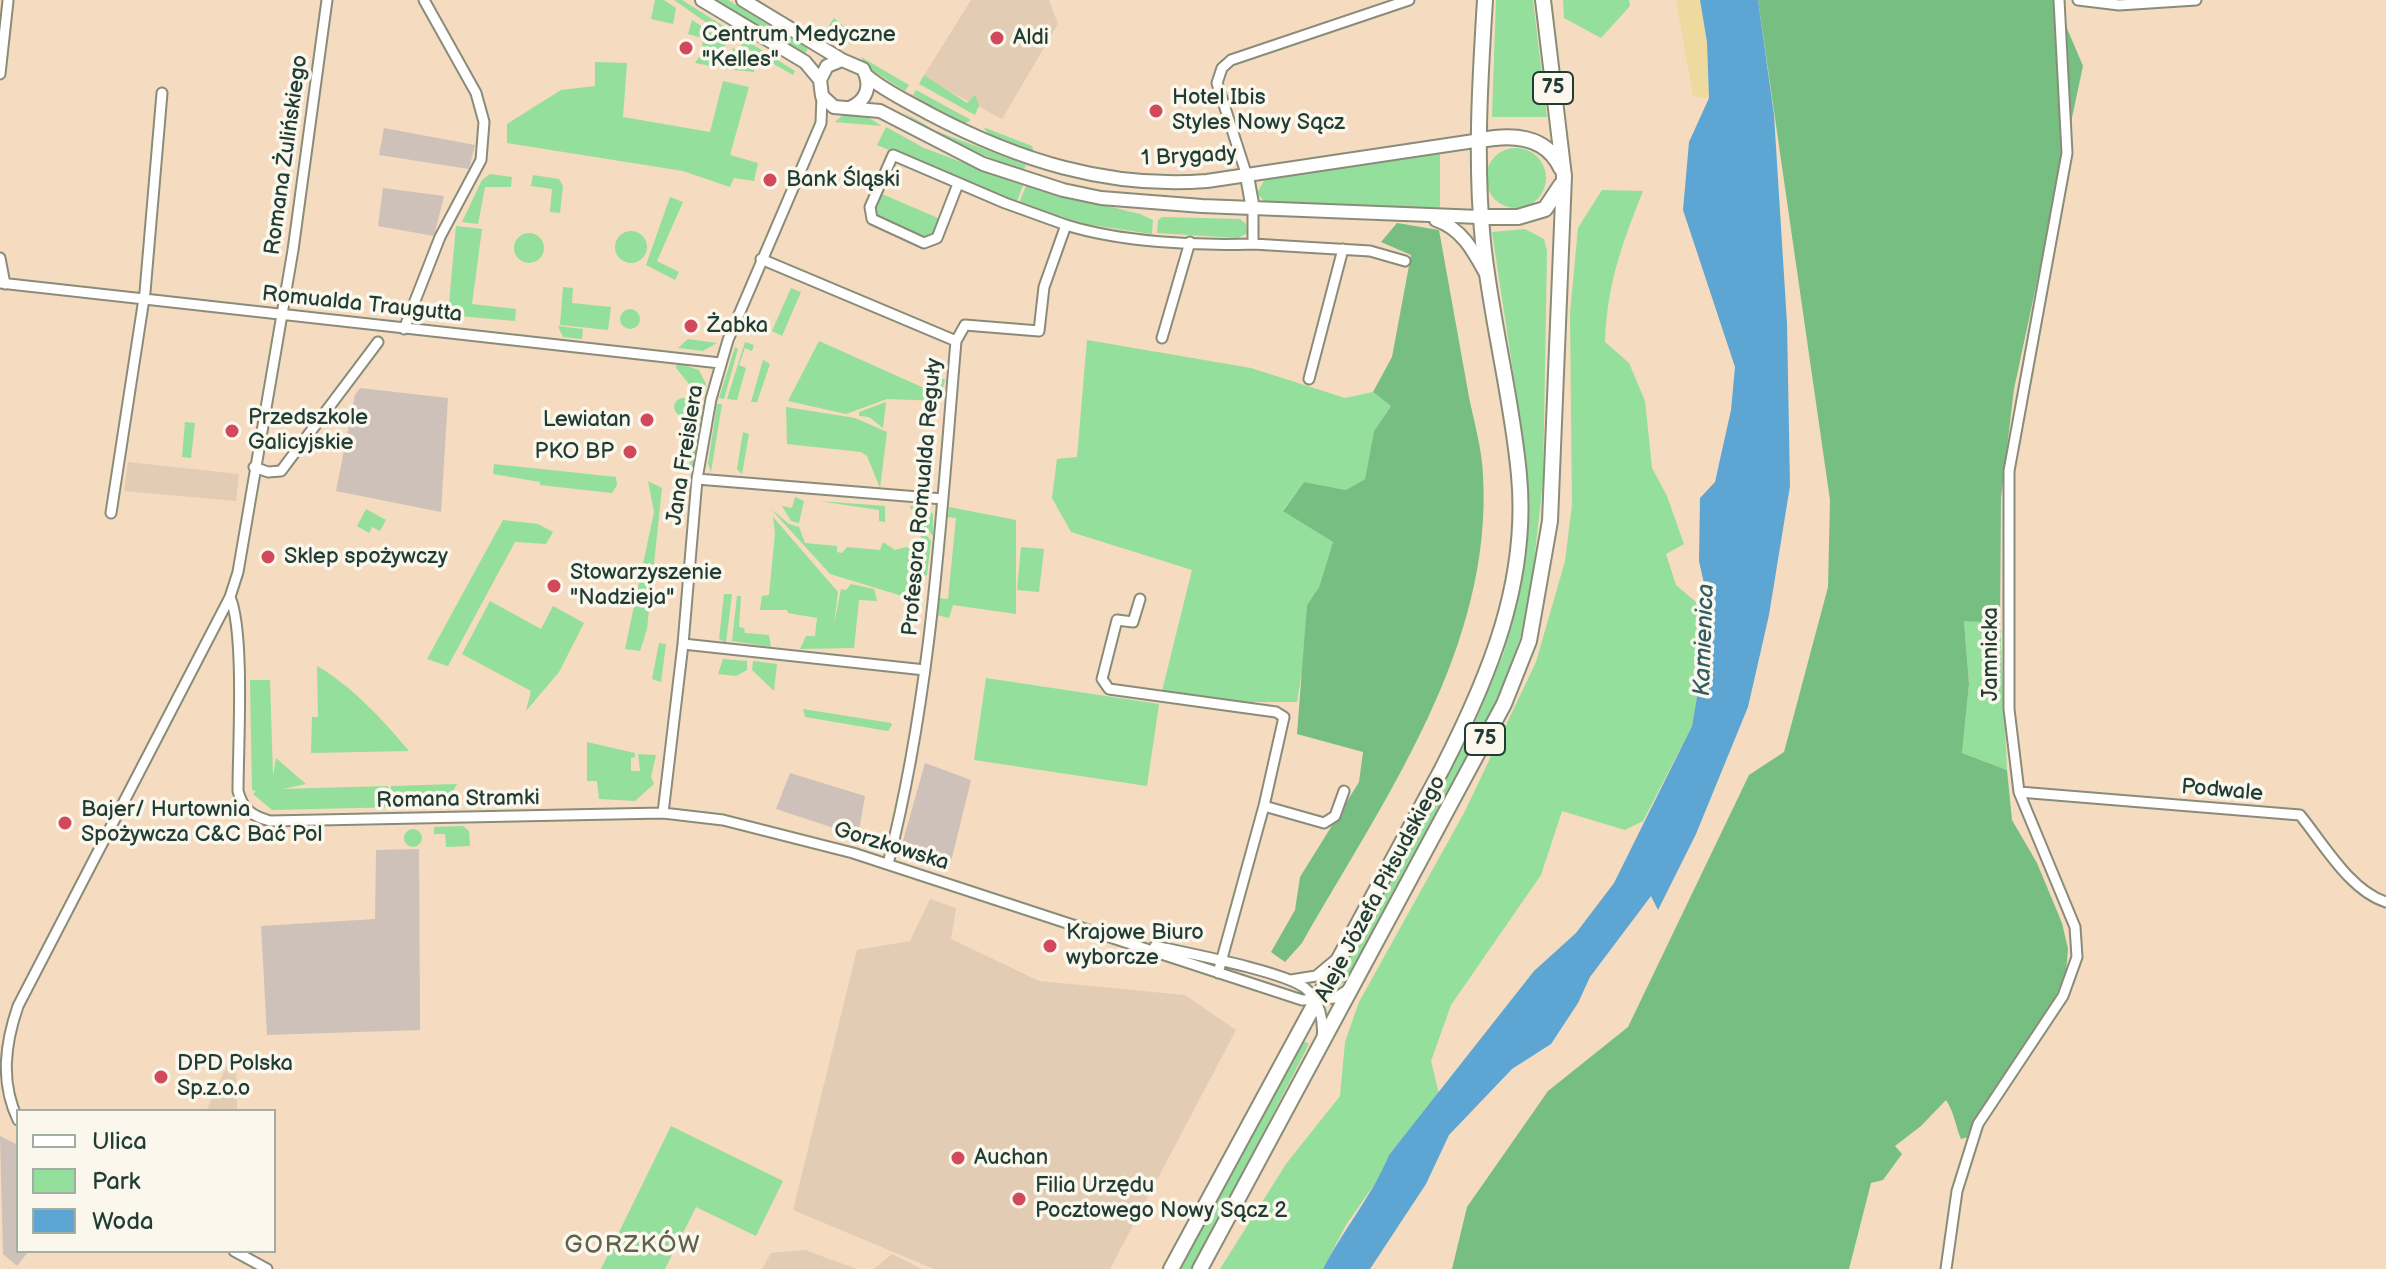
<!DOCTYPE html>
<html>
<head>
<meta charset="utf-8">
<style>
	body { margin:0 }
	#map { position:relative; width:2386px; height:1269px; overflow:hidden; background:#f5dbbf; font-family:"Balsamiq Sans",sans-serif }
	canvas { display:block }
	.legend { position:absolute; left:16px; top:1109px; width:260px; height:144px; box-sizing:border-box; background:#fbf7ec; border:2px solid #a3ada2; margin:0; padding:10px 14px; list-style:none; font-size:24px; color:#1f3d34 }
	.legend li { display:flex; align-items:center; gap:16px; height:40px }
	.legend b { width:40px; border:2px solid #a3ada2 }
</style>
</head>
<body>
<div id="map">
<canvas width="2386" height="1269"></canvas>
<ul class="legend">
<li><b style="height:10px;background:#fff"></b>Ulica</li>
<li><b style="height:22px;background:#94df9b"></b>Park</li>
<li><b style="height:22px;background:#5da6d4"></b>Woda</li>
</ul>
</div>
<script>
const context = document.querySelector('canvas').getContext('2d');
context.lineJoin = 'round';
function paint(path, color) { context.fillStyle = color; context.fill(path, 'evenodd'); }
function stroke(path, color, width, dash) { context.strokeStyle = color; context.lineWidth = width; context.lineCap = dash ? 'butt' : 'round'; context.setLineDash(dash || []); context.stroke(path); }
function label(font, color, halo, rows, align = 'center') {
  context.font = font + ' "Balsamiq Sans",sans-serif'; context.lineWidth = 7; context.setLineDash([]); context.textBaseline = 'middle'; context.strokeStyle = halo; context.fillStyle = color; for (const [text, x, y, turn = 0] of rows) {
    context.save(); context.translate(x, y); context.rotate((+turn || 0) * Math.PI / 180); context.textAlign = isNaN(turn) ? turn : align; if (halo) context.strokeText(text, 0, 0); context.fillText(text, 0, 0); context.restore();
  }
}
paint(new Path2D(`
	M971,0H1049L1058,24L1002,119L923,77Z
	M128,462L239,474L236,501L124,491Z
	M930,899L956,908L951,939L1039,981L1185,995L1236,1030L1110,1269H934L793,1210L857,950L910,941Z
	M231,1057L236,1059L237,1111H206Z
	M805,1250L854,1268L856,1269H762L771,1253Z
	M892,1254L922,1269H874Z`), '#e3ccb4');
paint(new Path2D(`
	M384,128L475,145L469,169L379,155Z
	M383,188L444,196L434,236L378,226Z
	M360,388L448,398L441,512L336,491L355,395Z
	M925,763L971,780L949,870L899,855Z
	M790,773L865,796L858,836L776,809Z
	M419,849L420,1030L267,1035L261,926L375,919L376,850Z
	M0,1136L18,1145V1251H29L17,1266L3,1254Z`), '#cec1b9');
paint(new Path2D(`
	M655,0H664L676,8L673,24L651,19Z
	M674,0H682L795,71L793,75L730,39Z
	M715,0H728L808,48L805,55Z
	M1496,0H1533L1547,117H1492Z
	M1563,0H1629L1630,6L1601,38L1564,18Z
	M834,18L855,36L852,45L826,30Z
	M692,20L727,43L711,66L695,63L702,53L703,38L688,34Z
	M733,48L755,61L754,72L725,69Z
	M861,57L909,85L905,91L865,66Z
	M595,62L627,63L623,117L710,132L723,81L749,87L730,155L758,163L754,181L734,178L730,187L683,171L507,143V124L561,90L595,86Z
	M924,75L967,103L975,95L979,105L975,115L919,84Z
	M916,90L971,120L964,124L913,95Z
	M902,111L936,131L1026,165L1023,172L935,134Z
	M846,112L861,113L882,126L835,122Z
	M886,127L924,148L1023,185L1016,204L877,145Z
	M983,127L1032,146L1034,152L990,136Z
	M1486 178a30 30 0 1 1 60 0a30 30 0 1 1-60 0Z
	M1440,154V208L1264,201L1257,193L1265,179Z
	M490,174L512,177L511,187H485L478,224L462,222L482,180Z
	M533,175L559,179L563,186L560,213L550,212L552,189L531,186Z
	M1026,186L1140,214L1153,220L1152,234L1085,224L1019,203Z
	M1602,190L1643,191C1622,244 1607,284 1605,342L1629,363L1645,401L1652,468L1667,496L1684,544L1666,554L1676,585L1711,615L1692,726L1643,821L1625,830L1562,811L1541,875L1451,1005L1431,1061L1439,1094L1389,1155L1380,1176L1346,1225L1323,1269H1220L1286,1164L1340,1096L1345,1042L1359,1002L1464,813L1536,662L1565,561L1572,505L1570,313L1578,228Z
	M882,194L938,218L932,235L925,239L877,219L874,211Z
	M670,197L683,202L657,261L679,272L675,280L646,265Z
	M1163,217L1240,219L1246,224L1247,233L1238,238L1157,233L1158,220Z
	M456,226L482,229L472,304L516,309L515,321L448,315Z
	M1525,229L1544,239L1547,251L1543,481L1531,589L1521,635L1502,690L1351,977L1331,992L1473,727L1503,655L1517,605L1529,510L1526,457L1492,232Z
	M615 247a16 16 0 1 1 32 0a16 16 0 1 1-32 0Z
	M514 248a15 15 0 1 1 30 0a15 15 0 1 1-30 0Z
	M563,287L573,288L572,303L611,307L608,330L560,325Z
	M791,288L801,292L782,336L772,331Z
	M620 319a10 10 0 1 1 20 0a10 10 0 1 1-20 0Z
	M558,326L583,329L582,339L563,337Z
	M688,339L717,343L703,351L678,348Z
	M1087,340L1251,368L1345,398L1373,392L1391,406L1374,431L1365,479L1346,490L1304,482L1283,510L1333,542L1319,587L1307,605L1305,654L1297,702H1232L1162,691L1192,570L1071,532L1052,498L1057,459L1077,457Z
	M819,341L924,388L938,376L945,380L940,401L887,399L846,414L788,401Z
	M745,342L754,345L752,351L745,348L739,365L746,368L737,400L727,399Z
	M735,347L738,349L724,399L719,398Z
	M763,360L770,364L757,402H751Z
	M677,363L699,370L706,384L704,397L698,395L676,368Z
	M674 407a9 9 0 1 1 18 0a9 9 0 1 1-18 0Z
	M697,402H703L693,466L689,470Z
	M886,402L883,428L869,417L859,416V412Z
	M717,404H722L711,472L708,464Z
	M786,407L855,418L887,432L880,488L867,456L861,452L787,444Z
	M185,422L195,423L191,458L182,457Z
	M743,432L749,434L742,474L737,469Z
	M494,464L616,477L617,485L612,493L540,485V482L493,474Z
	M648,481L662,488L647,629L640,651L625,649L654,512Z
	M795,497L804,501L799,523L791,521L782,506L792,508Z
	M819,501L885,506V522L879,521V510Z
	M909,506L927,508L933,514V536L922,524L927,519L923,514L918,518Z
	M949,507L1016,520V614L953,605L949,618L937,615L938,598L948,599L956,518L948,517Z
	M366,509L386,520L380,531L372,527L369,533L357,526Z
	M771,509L789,524L799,527L805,543L837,546V552L842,553L847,547L880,550L883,542L895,550L906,547L919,553L922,545L919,526L931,541L927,575L914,580L912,599L830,574Z
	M773,517L838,592L834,625L841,589L846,590L851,584L874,589L877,601L859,600L854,648L800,649L806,636H815L817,618L788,613L787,610H760L762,596L769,595L775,533Z
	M503,520L538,524L553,532L546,544L515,542L448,666L427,659Z
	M1021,547L1044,549L1039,592L1017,590Z
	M724,594H732L726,643L719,639Z
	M737,596H741L739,627L744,628L745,633L769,635L771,647L732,641Z
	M490,601L541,629L553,606L584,623L559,672L526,711L531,691L462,654Z
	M1964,620L2000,623L2007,770L1962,753L1969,684Z
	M659,643L666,644L661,682L652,679Z
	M723,659L747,661V670L736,676L718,674Z
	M753,661L777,664L774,691L752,670Z
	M317,666C353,687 382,719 409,751L311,753L312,717H318Z
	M986,678L1159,704L1147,786L974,760Z
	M250,680H270L273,776L276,758L306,784L283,789L388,786L390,799L391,786L457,784L445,806L272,810L253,794L256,791L252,790Z
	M803,709L891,723L892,725L888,731L805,717Z
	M587,742L635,753V757L631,758V771H640L638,754L656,755L651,777L654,784L635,801L599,799L597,781H587Z
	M463,826L469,831L470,846L446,847L445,834H434V827Z
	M404 838a9 9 0 1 1 18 0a9 9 0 1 1-18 0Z
	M1303,1041L1309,1044L1193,1269H1179Z
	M671,1126L783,1181L756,1236L696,1207L665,1269H601Z`), '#94df9b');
paint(new Path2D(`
	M1758,0H2055L2083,66L2014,389L2001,498L2000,623L1964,621L1969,684L1962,753L2007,770L2012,820L2037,863L2062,923L2068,949L2066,971L2053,1003L1968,1137L1961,1139C1955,1125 1955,1114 1946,1100L1921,1126L1895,1146L1902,1154L1883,1180L1871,1183L1849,1269H1452L1467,1207L1548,1091L1628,1027L1749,775L1784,752L1828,587L1830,500Z
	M1397,223L1439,230C1449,286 1459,341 1469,397C1474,422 1482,449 1483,475C1493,648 1384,799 1302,943L1285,962L1271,952L1295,910L1300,877L1359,782L1363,752L1297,734L1307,605L1319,587L1333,542L1283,511L1304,482L1346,490L1365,479L1374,431L1391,406L1373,392L1392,357L1411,255L1381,242Z`), '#77be83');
paint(new Path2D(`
	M1676,0H1700L1707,42L1709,98L1693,96Z`), '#eeda9e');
paint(new Path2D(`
	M1700,0H1758L1774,115L1787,323L1790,486L1769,615L1748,707L1696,834L1658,910L1651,896L1590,977L1578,1003L1551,1044L1512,1069L1449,1135L1426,1184L1370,1269H1323C1343,1230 1372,1196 1389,1155L1534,971L1576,933L1614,883L1692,726L1711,615L1699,561L1700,498L1715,482L1731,410L1735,367L1683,210L1689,142L1709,98L1707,42Z`), '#5da6d4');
const minor = new Path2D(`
	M2078,0L2119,5L2196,0
	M0,74L8,1
	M1247,176L1217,83L1222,68L1231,60L1409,0
	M958,184L937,238L924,243L872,219L870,207L893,155L1005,203L1066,225
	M1253,244L1370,251L1405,261
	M0,258L5,284
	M761,259L956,341C941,516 932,693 888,864
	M0,283L720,363
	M404,329L440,237L481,160L484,122L476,93L424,0
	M1162,338L1190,242
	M956,341L965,325L1039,331L1044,287L1066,225C1120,242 1197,246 1253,244V209
	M1309,379L1343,249
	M254,467L268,472L281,471L378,342
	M697,479L943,499
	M111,513L145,292L162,93
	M230,597C245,632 238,748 238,791C243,810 252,816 270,821L663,813L723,820L853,853L1302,1000L1335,998L1349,989
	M1140,599L1133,622L1117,620L1102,679L1109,689L1276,712L1284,717L1264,806L1218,973
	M683,644L925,670
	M2019,792L2300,815C2323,843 2350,891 2386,902
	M1264,806L1324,823L1335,816L1344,791
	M663,813L683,644L697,479L711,399L728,340L821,123L822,96
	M1155,946C1186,953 1283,971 1305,988C1320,1000 1324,1021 1322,1039
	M1291,980L1316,976L1334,961
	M18,1120C0,1082 5,1044 18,1006L230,597L238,572L293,250L327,0
	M234,1251L267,1269
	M1946,1269L1957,1191L1978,1124L2063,996L2077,957L2075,927L2019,792L2009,709V471L2067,153L2059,0`);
const tertiary = new Path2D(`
	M702,0L805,62L820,80
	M743,0L842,60
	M867,76C886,92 909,102 930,114C1017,160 1108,189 1207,181L1481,140
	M850,108C867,100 872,86 863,69L842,60L827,66L820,80L822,96L834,107L880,111L983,164L1063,190L1101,198L1202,206L1480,217
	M1247,176L1253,209
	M1436,220C1461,228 1473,250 1485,272`);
const primary = new Path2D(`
	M1481,140C1511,134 1546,135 1561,168
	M1480,217H1518L1545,209L1561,185
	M1171,1269L1442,769C1489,677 1529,582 1519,475C1512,397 1491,320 1483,242C1475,162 1480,80 1485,0
	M1200,1269L1504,704L1529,641L1550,521L1564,176L1543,0`);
stroke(minor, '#8a8c7a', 13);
stroke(tertiary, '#8a8c7a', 16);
stroke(primary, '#8a8c7a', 18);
stroke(minor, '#fff', 9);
stroke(tertiary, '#fff', 12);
stroke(primary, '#fff', 14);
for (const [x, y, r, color] of [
	[997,38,8,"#d1495b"],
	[686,48,8,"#d1495b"],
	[1156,111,8,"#d1495b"],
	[770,180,8,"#d1495b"],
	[691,326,8,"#d1495b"],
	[647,420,8,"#d1495b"],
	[232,431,8,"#d1495b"],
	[630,452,8,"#d1495b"],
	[268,557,8,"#d1495b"],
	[554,586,8,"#d1495b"],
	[65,823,8,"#d1495b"],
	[1050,946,8,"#d1495b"],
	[161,1077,8,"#d1495b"],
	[958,1158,8,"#d1495b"],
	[1019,1199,8,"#d1495b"]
]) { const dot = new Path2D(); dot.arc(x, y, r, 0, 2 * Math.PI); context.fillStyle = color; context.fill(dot); stroke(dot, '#fbf7ec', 3); }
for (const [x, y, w] of [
	[1553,88,40],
	[1485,739,40]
]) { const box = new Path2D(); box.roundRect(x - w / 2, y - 16, w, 32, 6); context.fillStyle = '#fbf7ec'; context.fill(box); stroke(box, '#1f3d34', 2); }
label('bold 20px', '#1f3d34', null, [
	["75",1553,88],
	["75",1485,739]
]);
label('22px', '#1f3d34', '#fbf7ec', [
	["Centrum Medyczne",702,35],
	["\"Kelles\"",702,60],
	["Aldi",1013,38],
	["Hotel Ibis",1172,98],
	["Styles Nowy Sącz",1172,123],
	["Bank Śląski",786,180],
	["Żabka",707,326],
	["Przedszkole",248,418],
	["Galicyjskie",248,443],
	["Lewiatan",631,420,"right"],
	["PKO BP",614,452,"right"],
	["Sklep spożywczy",284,557],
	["Stowarzyszenie",570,573],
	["\"Nadzieja\"",570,598],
	["Bajer/ Hurtownia",81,810],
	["Spożywcza C&C Bać Pol",81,835],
	["Krajowe Biuro",1066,933],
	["wyborcze",1066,958],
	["DPD Polska",177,1064],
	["Sp.z.o.o",177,1089],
	["Auchan",974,1158],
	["Filia Urzędu",1035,1186],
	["Pocztowego Nowy Sącz 2",1035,1211]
], 'left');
label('22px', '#1f3d34', '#fbf7ec', [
	["Romana Żulińskiego",287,155,-82],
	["1 Brygady",1189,157,-3],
	["Romualda Traugutta",362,305,6],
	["Jana Freislera",686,455,-81],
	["Profesora Romualda Reguły",923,497,-85],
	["Jamnicka",1991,654,-90],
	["Podwale",2222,791,5],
	["Romana Stramki",458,800,-1],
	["Gorzkowska",891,847,17],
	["Aleje Józefa Piłsudskiego",1381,889,-62]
]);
label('italic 24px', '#325c64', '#fbf7ec', [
	["Kamienica",1705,640,-88]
]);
context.letterSpacing = '2px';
label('24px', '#5f634a', '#fbf7ec', [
	["GORZKÓW",633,1246]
]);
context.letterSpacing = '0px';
</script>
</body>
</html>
